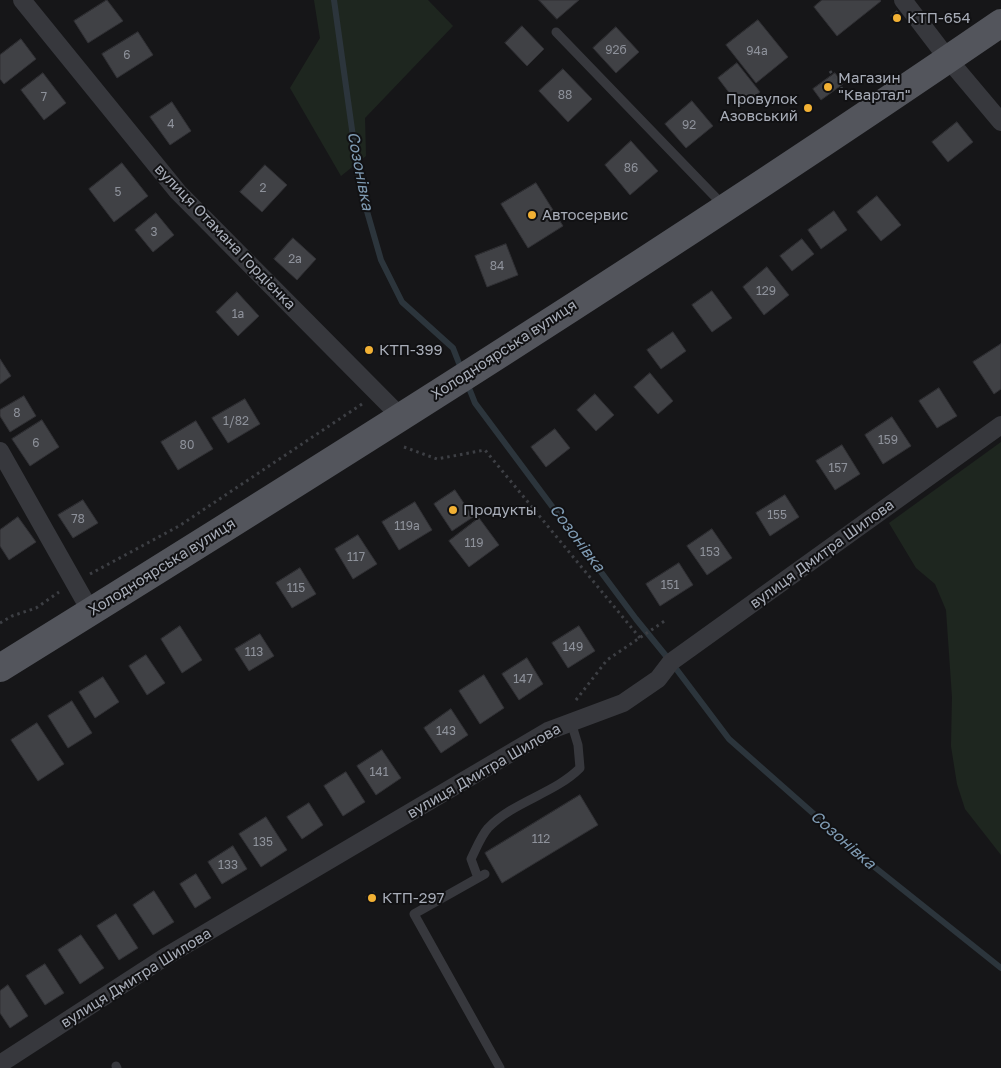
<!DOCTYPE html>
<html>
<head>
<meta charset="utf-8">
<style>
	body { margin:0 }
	canvas { display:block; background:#161618 }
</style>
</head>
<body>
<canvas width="1001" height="1068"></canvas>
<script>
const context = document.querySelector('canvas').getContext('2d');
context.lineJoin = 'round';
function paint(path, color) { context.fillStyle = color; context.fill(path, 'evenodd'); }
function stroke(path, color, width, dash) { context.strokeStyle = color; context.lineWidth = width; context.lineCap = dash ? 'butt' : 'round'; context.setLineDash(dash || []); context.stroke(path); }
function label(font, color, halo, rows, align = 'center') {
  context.font = font + ' "Golos Text",sans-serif'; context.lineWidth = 4; context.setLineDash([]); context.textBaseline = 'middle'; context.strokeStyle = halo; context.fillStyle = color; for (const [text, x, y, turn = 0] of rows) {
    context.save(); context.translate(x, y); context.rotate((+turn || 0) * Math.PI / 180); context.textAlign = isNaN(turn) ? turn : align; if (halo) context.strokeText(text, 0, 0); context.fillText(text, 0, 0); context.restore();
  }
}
paint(new Path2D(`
	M314,0H428L453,26L365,118L366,156L341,176L290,88L320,38Z
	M1001,442V855L965,809L957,784L951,746L952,697L946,610L935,584L916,568L889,523Z`), '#1e261f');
stroke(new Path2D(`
	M334,0L360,187L381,260L402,302L453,348L462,371
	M467,383L475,403L636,619L671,662L729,739L867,861L1001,968`), '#2c353c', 6);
const building = new Path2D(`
	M107,0L123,21L88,43L74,21Z
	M539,0H579L557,19Z
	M822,0H880L881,1L837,36L814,7Z
	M897,11L903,19L897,24L891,16Z
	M758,20L788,57L756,83L726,45Z
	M522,26L544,49L527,66L505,43Z
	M616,27L639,52L616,73L593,48Z
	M138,32L153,55L117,78L102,54Z
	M21,39L36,59L4,84L0,79V55Z
	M737,63L760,92L740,107L718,78Z
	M563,69L592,99L568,122L539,91Z
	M43,73L66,103L44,120L21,90Z
	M835,73L843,84L821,100L813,89Z
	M692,101L713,126L686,148L665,124Z
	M172,102L191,131L170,145L150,117Z
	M957,122L973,142L948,162L932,142Z
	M631,141L658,171L630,195L605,165Z
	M122,163L148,196L114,222L89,189Z
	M265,165L287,185L262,212L240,192Z
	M536,183L563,226L528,248L501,204Z
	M877,196L901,225L881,241L857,212Z
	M834,211L847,230L821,249L808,230Z
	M156,213L174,235L153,252L135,230Z
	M293,238L316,259L297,280L274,259Z
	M802,239L814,254L792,271L780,256Z
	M506,244L518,275L487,287L475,256Z
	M767,267L789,295L764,315L743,287Z
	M712,291L732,318L712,332L692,305Z
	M237,292L259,316L238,336L216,312Z
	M673,332L686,351L661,369L647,350Z
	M369,344L375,352L369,356L363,349Z
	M1001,344V389L994,394L973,362Z
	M0,359L11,376L0,384Z
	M650,373L673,401L658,414L634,387Z
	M939,388L957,416L937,428L919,401Z
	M595,394L614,415L596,431L577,410Z
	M24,396L36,416L10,432L0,416V410Z
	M245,399L260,424L228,443L212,418Z
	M892,417L911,446L883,464L865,435Z
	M42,420L59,447L30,466L12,439Z
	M196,421L213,449L178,470L161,442Z
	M555,429L570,448L546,467L531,447Z
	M842,445L860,474L835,490L816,461Z
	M455,490L473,517L452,531L434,504Z
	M785,495L799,517L770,536L756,513Z
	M83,500L98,523L73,538L58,515Z
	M415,502L432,530L399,550L382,522Z
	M18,517L36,542L9,560L0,546V530Z
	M479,518L499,545L469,567L449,541Z
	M712,529L732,558L707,575L687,546Z
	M358,535L377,564L353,579L335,549Z
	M679,563L693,585L660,606L646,584Z
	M300,568L316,594L292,608L276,583Z
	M180,626L202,660L182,673L161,639Z
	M579,626L595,651L568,668L552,643Z
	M260,634L274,656L249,671L235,649Z
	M146,655L165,683L147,695L129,666Z
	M527,658L543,684L519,700L502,674Z
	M484,675L504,708L480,724L459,691Z
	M103,677L119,702L95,718L79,692Z
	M72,701L92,733L68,748L48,716Z
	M451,709L468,735L441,753L424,728Z
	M37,723L64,764L38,781L11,740Z
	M382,750L401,778L376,795L357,766Z
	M346,772L365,802L343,816L324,786Z
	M580,795L598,825L502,883L485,853Z
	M309,803L323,825L302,839L287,817Z
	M266,817L287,850L261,867L239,834Z
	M233,846L247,869L222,884L208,862Z
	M196,874L211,898L195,908L180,884Z
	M154,891L174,922L153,935L133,905Z
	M374,892L378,898L370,903L366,897Z
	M116,914L138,948L119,960L97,926Z
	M81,935L104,968L80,984L58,950Z
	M45,964L64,993L45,1005L26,976Z
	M8,985L28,1016L10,1028L0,1013V991Z`);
paint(building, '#404145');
stroke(building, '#303034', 1);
stroke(new Path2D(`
	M830,71L848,98
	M404,447L437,459L485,450L640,638
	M90,574L179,526L362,404
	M0,623L12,616L36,608L59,592
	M576,700L607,660L666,620`), '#3d3f44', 3, [2.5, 4]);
stroke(new Path2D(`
	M556,32L723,205
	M485,874L414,914L500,1068
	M478,878L471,859C476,849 481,836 488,828C514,801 554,794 580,768L578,745L571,722
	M116,1066L117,1068`), '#37383d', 9);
stroke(new Path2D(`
	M22,0L178,192L401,417
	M903,0L948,59L1001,122
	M0,451L91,612
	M0,1064L165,957L548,731L623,703L658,679L671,662L1001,425`), '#37383d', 18);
stroke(new Path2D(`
	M0,668C337,459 674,247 1001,23`), '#53555c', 28);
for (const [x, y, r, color] of [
	[897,18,5,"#f2b134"],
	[828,87,5,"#f2b134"],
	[808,108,5,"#f2b134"],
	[532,215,5,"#f2b134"],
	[369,350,5,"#f2b134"],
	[453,510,5,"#f2b134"],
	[372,898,5,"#f2b134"]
]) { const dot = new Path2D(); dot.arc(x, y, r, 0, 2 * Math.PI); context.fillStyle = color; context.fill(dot); stroke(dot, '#111113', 2); }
label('12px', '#8e929b', null, [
	["92б",616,50],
	["94а",757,51],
	["6",127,55],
	["88",565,95],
	["7",44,97],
	["4",171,124],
	["92",689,125],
	["86",631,168],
	["2",263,188],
	["5",118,192],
	["3",154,232],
	["2а",295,259],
	["84",497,266],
	["129",766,291],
	["1а",238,314],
	["8",17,413],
	["1/82",236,421],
	["159",888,440],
	["6",36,443],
	["80",187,445],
	["157",838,468],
	["155",777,515],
	["78",78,519],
	["119а",407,526],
	["119",474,543],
	["153",710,552],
	["117",356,557],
	["151",670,585],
	["115",296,588],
	["149",573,647],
	["113",254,652],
	["147",523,679],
	["143",446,731],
	["141",379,772],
	["112",541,839],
	["135",263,842],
	["133",228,865]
]);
label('15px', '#a8adb8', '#111113', [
	["КТП-654",907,18],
	["Магазин",838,78],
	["\"Квартал\"",838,95],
	["Провулок",798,99,"right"],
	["Азовський",798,116,"right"],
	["Автосервис",542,215],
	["КТП-399",379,350],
	["Продукты",463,510],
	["КТП-297",382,898]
], 'left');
label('15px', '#a8adb8', '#111113', [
	["вулиця Отамана Гордієнка",225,237,46],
	["Холодноярська вулиця",504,350,-33],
	["вулиця Дмитра Шилова",822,554,-36],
	["Холодноярська вулиця",162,567,-32],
	["вулиця Дмитра Шилова",484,771,-30],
	["вулиця Дмитра Шилова",136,978,-32]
]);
label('italic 16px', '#7f9bb3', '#111113', [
	["Созонівка",360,171,79],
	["Созонівка",577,538,53],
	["Созонівка",843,840,41]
]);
</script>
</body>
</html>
